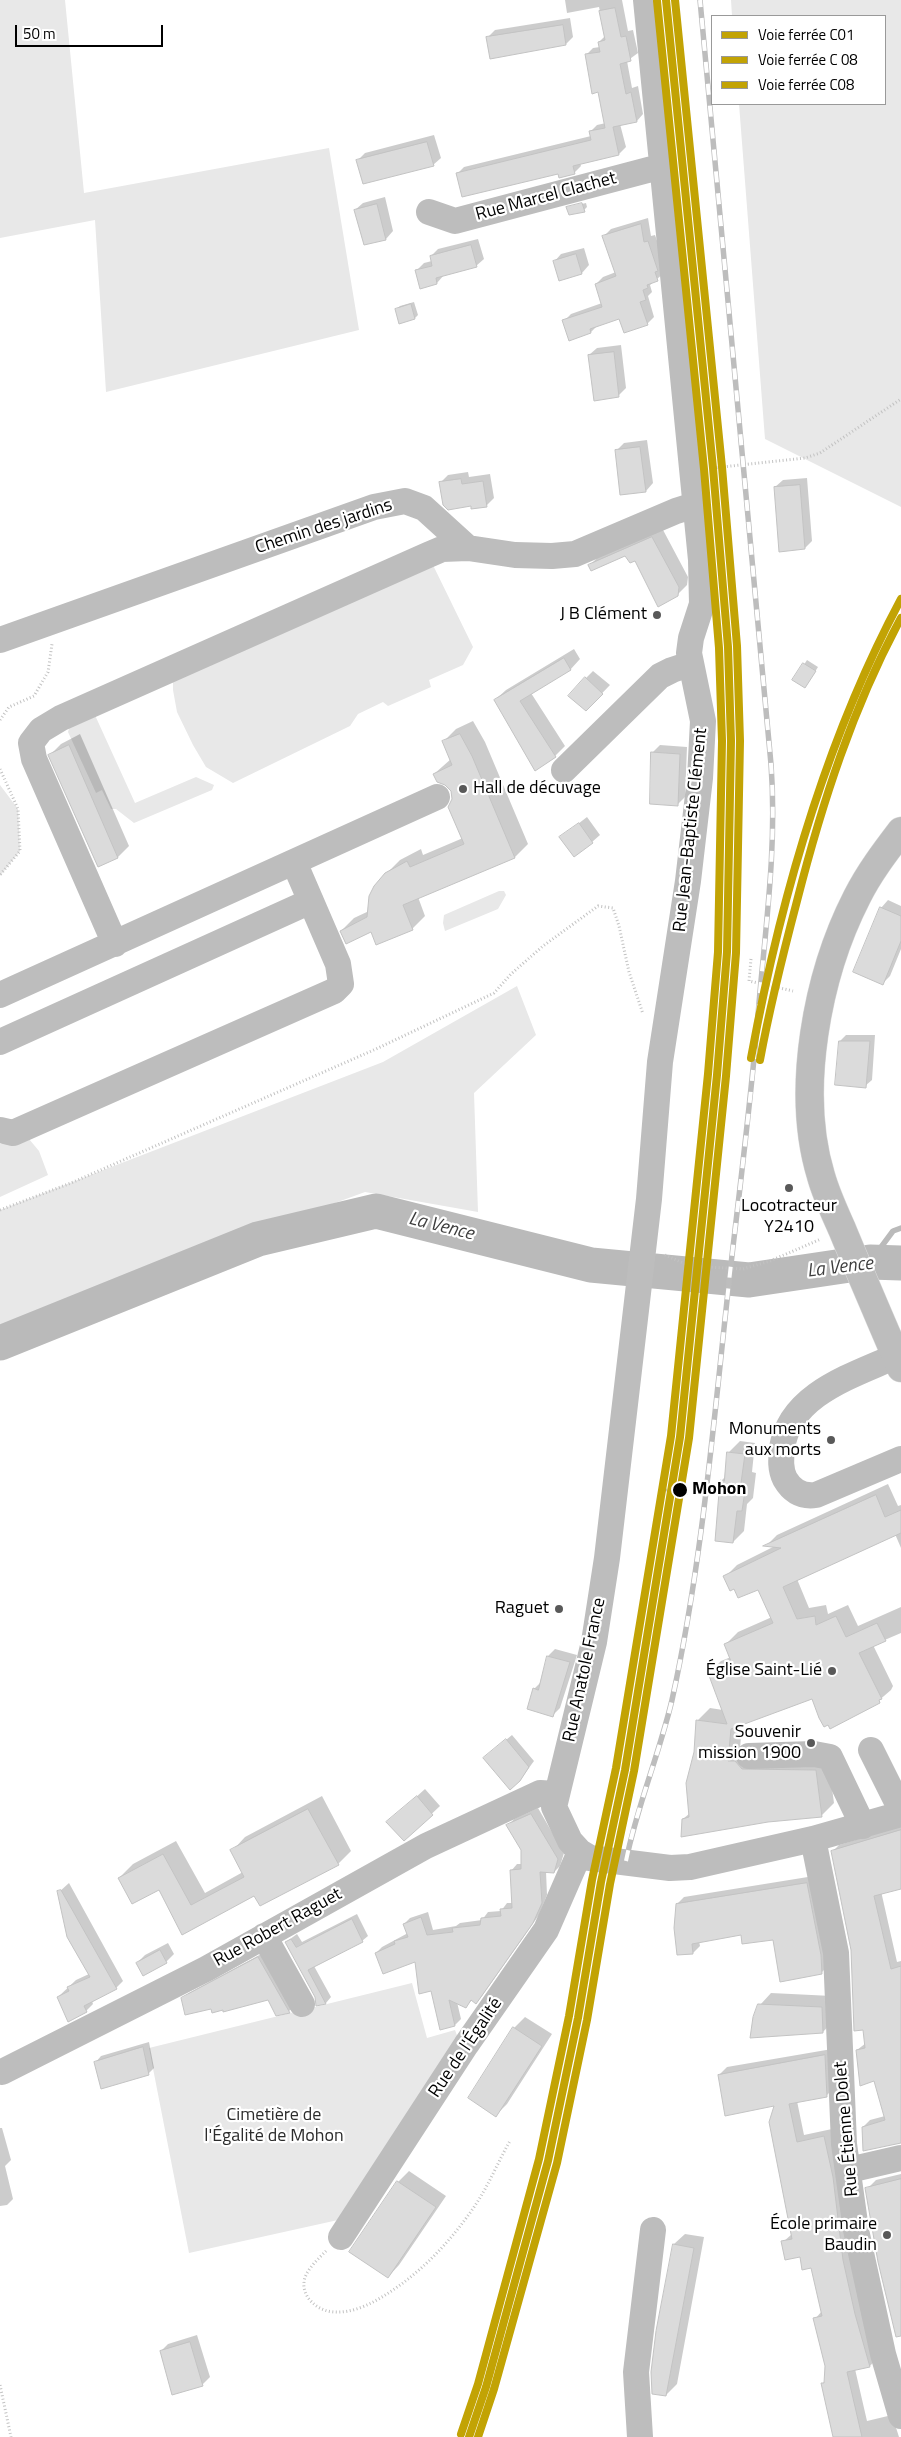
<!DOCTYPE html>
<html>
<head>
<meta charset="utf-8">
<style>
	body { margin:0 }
	#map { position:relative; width:901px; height:2437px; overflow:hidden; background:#fff; font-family:"Titillium Web",sans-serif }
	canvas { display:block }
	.legend { position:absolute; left:711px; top:15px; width:175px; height:90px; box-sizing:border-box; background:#fff; border:1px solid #999; margin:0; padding:6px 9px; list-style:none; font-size:15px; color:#000 }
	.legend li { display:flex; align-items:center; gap:10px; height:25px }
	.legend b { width:25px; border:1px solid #999 }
	.scale { position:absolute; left:15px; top:25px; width:148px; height:22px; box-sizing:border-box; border:2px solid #000; border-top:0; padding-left:6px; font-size:15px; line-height:18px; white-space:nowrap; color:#000; -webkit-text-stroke:4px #fff; paint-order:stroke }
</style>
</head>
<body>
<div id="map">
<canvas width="901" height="2437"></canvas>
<ul class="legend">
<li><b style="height:6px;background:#c2a304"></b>Voie ferrée C01</li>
<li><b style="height:6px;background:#c2a304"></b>Voie ferrée C 08</li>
<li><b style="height:6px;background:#c2a304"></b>Voie ferrée C08</li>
</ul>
<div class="scale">50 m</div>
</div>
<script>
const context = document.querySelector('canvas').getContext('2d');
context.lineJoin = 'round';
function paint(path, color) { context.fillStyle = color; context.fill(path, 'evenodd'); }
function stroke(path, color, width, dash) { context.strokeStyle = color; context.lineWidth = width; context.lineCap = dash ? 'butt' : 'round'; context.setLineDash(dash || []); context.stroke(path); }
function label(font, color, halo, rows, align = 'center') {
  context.font = font + ' "Titillium Web",sans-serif'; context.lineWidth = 4.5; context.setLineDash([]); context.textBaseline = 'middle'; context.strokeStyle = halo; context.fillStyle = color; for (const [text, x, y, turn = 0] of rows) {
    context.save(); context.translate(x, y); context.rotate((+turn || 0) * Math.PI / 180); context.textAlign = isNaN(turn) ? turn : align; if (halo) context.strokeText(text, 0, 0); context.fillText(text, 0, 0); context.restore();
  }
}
paint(new Path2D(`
	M0,0H65L84,193L329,148L359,330L106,392L95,220L0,238Z
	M731,0H901V507L765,439L739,104H885V16H732Z
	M431,561L473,647L463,665L429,680L431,687L388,706L383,702L358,714L350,726L233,783L206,767L193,745L177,712L173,690V675Z
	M94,713L135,803L196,777L214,785L212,790L134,823L116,809H111L102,790L96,793L68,732L70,725Z
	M0,785L18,809L20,851L0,876Z
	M499,891H504L506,895L498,909L445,931L443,923L444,915Z
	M517,986L536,1035L474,1093L478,1212L365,1192L0,1326V1210L383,1062Z
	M24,1133L39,1151L48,1175L0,1197V1144Z
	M412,1983L427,2038L455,2030L459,2041L338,2220L189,2253L149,2048Z`), '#e8e8e8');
paint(new Path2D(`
	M565,0H622L628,31L633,30L638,53L627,61L632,88L638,86L643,114L637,121L620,124L626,147L619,154L580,163L581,166L574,173L457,174L464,167L591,136L590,132L597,125L606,123L599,91L586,55L593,48L600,47L599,42L605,36L599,7L567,13Z
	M570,18L573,37L566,44L488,37L495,30Z
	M434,135L441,158L433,165L358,160L365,153Z
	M385,197L393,231L386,239L355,210L363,203Z
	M586,203L587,207L584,210L568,207Z
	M648,218L651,236L655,235L664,261V273L650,285L652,292L648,296L654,317L647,324L620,317L598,325L591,332L570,340L564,321L571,314L602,303L596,284L603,277L616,272L604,236L611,229Z
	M478,239L484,259L476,266L444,275L437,283L417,270L424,263L432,261L431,256L438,249Z
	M584,248L589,265L582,273L560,280L554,262L561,254Z
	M414,302L418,315L415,318L396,310L400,306Z
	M621,345L626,388L618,396L589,355L597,348Z
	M647,440L653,483L646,491L617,450L624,443Z
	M468,472L469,477L490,474L494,498L486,506L472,505L441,482L448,475Z
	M807,478L812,541L805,548L775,487L783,480Z
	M662,528L688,577L687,585L677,595L626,554L590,565L600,555Z
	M574,649L580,659L570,670L531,693L565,746L555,756L495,700L506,690Z
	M807,660L818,667L808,683L794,680Z
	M593,671L610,685L586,710V678Z
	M473,721L485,742L528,844L515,857L418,897L425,916L412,929L341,931L354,918L369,911L386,874L400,860L421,849L423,855L463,838L452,791L434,774L451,759L443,742L456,729Z
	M80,734L129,846L118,857L98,865L50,755L61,744Z
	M660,745L687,747L685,797L677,805L652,753Z
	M587,817L600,835L592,842L561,837Z
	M888,900L901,906V949L890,976L883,983L881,908Z
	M846,1035H875L872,1080L865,1086L840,1041Z
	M740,1441L755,1443L752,1472L756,1473L753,1498L747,1504L744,1531L733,1542L721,1481L726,1476L729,1452Z
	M888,1484L898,1506L901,1505V1548L895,1534L797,1579L809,1608L826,1605L828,1614L848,1605L858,1626L901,1607V1633L873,1645L893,1686L891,1690L870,1708L831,1727L812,1698L742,1724L740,1749L828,1758L834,1803L821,1816L683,1819L690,1813L698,1720L710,1708L723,1710L709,1673L721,1661L731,1657L726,1644L738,1632L772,1617L759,1588L735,1587L725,1577L737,1565L775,1546H766L777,1535Z
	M555,1649L577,1655L560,1708L553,1715L534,1689L541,1682L548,1656Z
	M512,1735L534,1761L520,1780L490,1753Z
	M425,1789L440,1806L404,1840L396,1815Z
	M322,1796L351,1851L338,1864L255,1895L183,1933L160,1888L119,1878L133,1864L176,1841L205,1893L243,1872L232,1851L245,1837Z
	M538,1808L564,1853L560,1866L554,1872L546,1871L547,1895L539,1915L482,1996L476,2003L472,2000L466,2006L457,2002L461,2019L455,2025L441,2029L432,1990L416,1960L376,1953L382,1947L408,1933L404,1924L410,1918L428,1912L433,1930L456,1926L460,1923L482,1920L488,1912L501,1911L507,1903H513L511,1871L517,1864H522V1850L508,1826L514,1819Z
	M901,1826V1885L881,1891L897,1962L901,1961V2142L863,2127L870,2120L885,2116L875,2080L857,2050L866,2043L852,1950L832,1852L839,1845Z
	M814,1876L829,1965L821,1973L774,1938L742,1934L699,1941L700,1946L693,1953L677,1904L684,1897Z
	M69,1883L123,1981L116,1988L92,2001L93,2004L86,2011L58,1997L76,1980L89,1974L59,1892Z
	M357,1914L368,1936L362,1941L314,1966L331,1997L326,2003L318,2005L316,1996L286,1942L297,1934L302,1942Z
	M168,1943L174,1954L166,1962L137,1963L145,1955Z
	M265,1952L295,2006L289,2011L277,2015L268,1999L212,2008L183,1999L189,1993Z
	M771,1993L832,1996L834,2020L823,2032L760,2005Z
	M525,2017L552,2034L507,2104L496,2115L514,2028Z
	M149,2042L154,2068L148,2074L95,2063L101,2056Z
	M832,2049L834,2088L826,2096L797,2101L804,2135L832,2129L877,2358L870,2366L855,2369L867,2421L892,2415L899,2437H834L822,2384L825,2381L827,2366L815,2319L822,2311L812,2267L783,2242L792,2234L776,2105L719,2075L727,2067Z
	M0,2128H2L11,2160L5,2166L13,2199L7,2205L0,2206Z
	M409,2171L446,2196L399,2265L388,2277L398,2182Z
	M901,2174V2324L867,2189L876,2180Z
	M685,2234L704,2237L677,2384L666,2395L674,2244Z
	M197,2335L210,2377L202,2385L161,2351L168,2344Z`), '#0003');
stroke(new Path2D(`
	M870,1262L893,1231L901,1228`), '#bababa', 5.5);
stroke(new Path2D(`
	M0,1343L258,1239L376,1211L591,1265L749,1280L870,1262L901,1263`), '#bababa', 35);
const building = new Path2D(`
	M615,8L621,37L626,36L631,61L620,64L626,94L631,92L637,122L613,127L619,155L573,166L575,174L559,178L558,174L462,197L456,173L591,140L589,131L605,128L598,92L592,94L585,54L600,52L598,42L605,40L599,11Z
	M563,25L566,45L490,59L486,37Z
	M427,142L434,166L363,184L356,160Z
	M582,203L585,212L569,215L566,207Z
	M377,204L386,240L364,245L354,210Z
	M641,224L644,242L648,241L658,271L655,272L658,281L647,285L648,288L643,290L646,300L640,302L648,325L624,333L619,319L590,329L591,333L569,341L562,320L602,307L595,284L616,276L602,236Z
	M471,245L477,267L436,278L437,284L420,289L415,270L432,266L430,256Z
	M576,254L582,274L559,281L553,261Z
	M411,304L415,319L399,324L395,309Z
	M614,352L619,397L594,401L588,355Z
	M640,447L646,492L620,495L615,450Z
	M461,479L462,484L483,481L487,507L471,509V506L448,510L443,505L439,482Z
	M800,485L805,549L779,552L774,487Z
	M652,537L679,587L678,596L658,607L635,561L630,563L625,556L591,571L588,565Z
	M564,658L571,670L520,701L556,757L535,771L494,700Z
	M803,663L816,671L805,688L792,680Z
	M585,677L603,694L586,711L568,696Z
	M460,734L472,756L515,858L403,905L413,930L376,945L371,932L346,944L340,931L367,917L369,896L374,886L385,873L407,861L410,867L464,844L448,807L452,799L451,791L445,785L437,782L433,774L452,765L442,741Z
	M69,745L118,858L98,867L48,755Z
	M651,752L680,754L678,806L650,804Z
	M579,823L593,843L574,857L559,837Z
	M880,907L901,916V941L883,985L853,972Z
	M839,1041H870L866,1088L835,1085Z
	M727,1452L745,1454L741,1483L746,1484L742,1511H737L733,1543L715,1541L720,1480L724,1481Z
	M876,1495L885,1517L901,1510V1533L783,1587L797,1619L815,1616L816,1625L836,1616L846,1637L877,1623L886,1641L859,1653L882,1699L879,1700L880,1703L830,1729L828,1725L824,1727L819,1718L812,1699L731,1729L728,1761H735L742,1769L816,1770L822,1817L768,1822L681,1837L682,1819L689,1817L686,1783L694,1752L696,1720L727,1724L708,1673L732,1664L724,1644L773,1623L758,1590L738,1598L734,1589L730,1591L723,1576L781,1548L763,1546Z
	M547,1656L570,1662L553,1717L527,1709L533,1688L538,1690Z
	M506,1739L529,1767L520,1781L510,1790L483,1758Z
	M417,1796L433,1815L404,1841L386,1822Z
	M308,1809L339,1865L260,1906L254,1896L182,1935L159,1890L132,1904L118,1878L163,1854L191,1905L244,1877L230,1850Z
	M531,1814L558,1859L554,1873L540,1872L542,1903L533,1923L476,2004L471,2000L466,2008L449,2000L455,2026L440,2030L431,1991L419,1994L415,1962L383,1974L375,1953L395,1944L394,1941L408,1937L403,1924L421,1917L427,1935L453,1932L452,1928L480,1925L481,1918L501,1916L500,1909L512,1908L510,1870L521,1869V1850L506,1825Z
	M901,1830V1889L874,1896L891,1969L901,1966V2143L863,2151L862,2127L885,2120L874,2081L860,2086L856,2050L865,2048L863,2030L854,2031L851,1950L831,1851Z
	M807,1883L821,1955L822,1974L780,1982L773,1940L742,1944L741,1935L692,1944L693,1954L677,1955L674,1928L676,1904Z
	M61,1890L117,1989L84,2006L87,2012L68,2022L57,1997L69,1991L67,1987L90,1977L67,1937L57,1891Z
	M352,1919L363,1942L308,1970L326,2004L316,2006L315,1997L285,1942L291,1939L296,1947Z
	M160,1950L167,1963L143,1976L136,1963Z
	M258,1957L290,2013L276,2016L268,2000L223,2012V2010L212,2013L211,2009L185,2015L181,1998Z
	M758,2004L822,2007L823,2033L750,2038L753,2017Z
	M513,2027L542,2046L496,2117L468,2098Z
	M143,2047L149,2075L101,2089L94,2062Z
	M825,2055L827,2097L789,2104L797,2142L824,2136L833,2177L843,2260L855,2314L870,2367L847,2372L862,2437H833L821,2383H824L825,2366L813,2318L822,2316L811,2268L802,2270L800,2257L785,2260L781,2241L792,2239L769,2122L774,2106L725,2116L718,2075Z
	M901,2179V2336L896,2337L878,2262L865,2188Z
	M397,2181L436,2207L388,2278L349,2252Z
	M673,2244L694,2248L666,2396L652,2394L651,2372L656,2331Z
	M190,2342L203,2386L172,2395L160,2351Z`);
paint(building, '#dbdbdb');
stroke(building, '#c3c3c3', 1);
const major = new Path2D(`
	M901,831C885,852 869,873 857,897C817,975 795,1091 821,1176C826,1194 834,1211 842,1229C861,1275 881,1321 901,1368`);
stroke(major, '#dbdbdb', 29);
stroke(new Path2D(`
	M713,468L805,458L820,453L901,399
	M0,720L9,707L34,696L48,672L52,644
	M0,769L18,809L20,851L0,875
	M751,959L749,981L793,991
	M0,1210L71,1183L376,1049L494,993L511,974L543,946L598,906L613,908L619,926L629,972L643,1014
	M665,1255L690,1266L743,1269L770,1261L821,1239
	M666,1490L688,1493
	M702,1494L709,1495
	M326,2251C318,2259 305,2271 304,2282C303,2288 306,2295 309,2299C326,2320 355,2312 375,2301C417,2278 452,2241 478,2201C490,2182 499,2160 510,2141
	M0,2385L11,2437`), '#c2c2c2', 3, [1, 2.5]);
stroke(new Path2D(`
	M646,0L701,560L702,604L691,638L689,653L703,721L700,778L688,881L660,1062L649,1199L607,1558L594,1642L554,1807L570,1841L580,1852L590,1858L670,1868L690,1867L813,1839L901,1814
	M429,212L455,221L663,166
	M0,640L374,507L405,501L424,508L468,548L515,555L552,556L575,554L676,511L695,505
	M564,770L660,676L672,670L690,664
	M115,944L34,759L31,743L41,730L61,718L428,555L442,549L468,548
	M0,995L437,797
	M0,1042L311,901
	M0,1130L13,1133L334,991L341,984L338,964L294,862
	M896,1356C852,1376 790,1394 782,1448C781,1459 780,1469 785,1479C792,1491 802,1497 816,1495L901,1459
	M871,1750L901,1810
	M749,1756L814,1754L830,1757L863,1826
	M813,1839L836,1953L844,2144L856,2230L883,2354L901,2416
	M264,1936L302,2004
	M2,2072L206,1969L426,1846L540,1793L556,1794
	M849,2170L901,2158
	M341,2237L466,2045L546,1930L580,1852
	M640,2437L636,2372L653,2230`), '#bdbdbd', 26);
stroke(major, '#bdbdbd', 28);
const rail = new Path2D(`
	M626,1861C637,1806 659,1755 672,1700C706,1546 716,1387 735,1230C744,1154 753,1079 759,1003C766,923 777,845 771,764L700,0`);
stroke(rail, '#bdbdbd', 5.5);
stroke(rail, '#fff', 4, [11]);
stroke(new Path2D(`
	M751,1058C780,900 825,741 901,599
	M469,2437L486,2387L548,2161L578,2018L601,1882L625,1770L680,1437L717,1075L727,952L731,741L728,647L713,468L666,0`), '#c2a304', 8);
stroke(new Path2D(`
	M760,1060C770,1006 783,954 797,901C822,803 853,707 901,618
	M478,2437L494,2389L557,2163L587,2020L610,1884L634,1771L689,1438L726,1076L736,953L740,741L737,646L722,467L675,0`), '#c2a304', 8);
stroke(new Path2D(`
	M461,2434L478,2384L539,2159L569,2016L592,1880L616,1768L671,1436L708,1074L718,952L722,741L719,648L704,469L657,1`), '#c2a304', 8);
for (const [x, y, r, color] of [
	[657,615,5,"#595959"],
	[463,789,5,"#595959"],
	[789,1188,5,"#595959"],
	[831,1440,5,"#595959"],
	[680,1490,8,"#000"],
	[559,1609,5,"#595959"],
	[832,1671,5,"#595959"],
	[811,1743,5,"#595959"],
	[887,2235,5,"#595959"]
]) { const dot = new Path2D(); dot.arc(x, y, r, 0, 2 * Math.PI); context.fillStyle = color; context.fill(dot); stroke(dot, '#fff', 2); }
label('18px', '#000', '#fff', [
	["Rue Marcel Clachet",546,197,-15],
	["Chemin des jardins",324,527,-18],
	["Rue Jean-Baptiste Clément",691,830,-84],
	["Rue Anatole France",585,1670,-78],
	["Rue Robert Raguet",278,1928,-29],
	["Rue de l'Égalité",466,2048,-56],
	["Rue Étienne Dolet",847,2129,-95]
]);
label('18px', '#000', '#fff', [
	["J B Clément",647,615],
	["Hall de décuvage",473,789,"left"],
	["Locotracteur",789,1207,"center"],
	["Y2410",789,1228,"center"],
	["Monuments",821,1430],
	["aux morts",821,1451],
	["Raguet",549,1609],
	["Église Saint-Lié",822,1671],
	["Souvenir",801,1733],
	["mission 1900",801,1754],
	["École primaire",877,2225],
	["Baudin",877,2246]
], 'right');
label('bold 18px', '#000', '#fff', [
	["Mohon",692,1490]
], 'left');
label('18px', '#2c2c2c', '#fff', [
	["Cimetière de",274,2116],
	["l'Égalité de Mohon",274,2137]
]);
label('italic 19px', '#3d3d3d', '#fff', [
	["La Vence",441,1227,14],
	["La Vence",840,1268,-7]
]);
</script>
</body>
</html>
